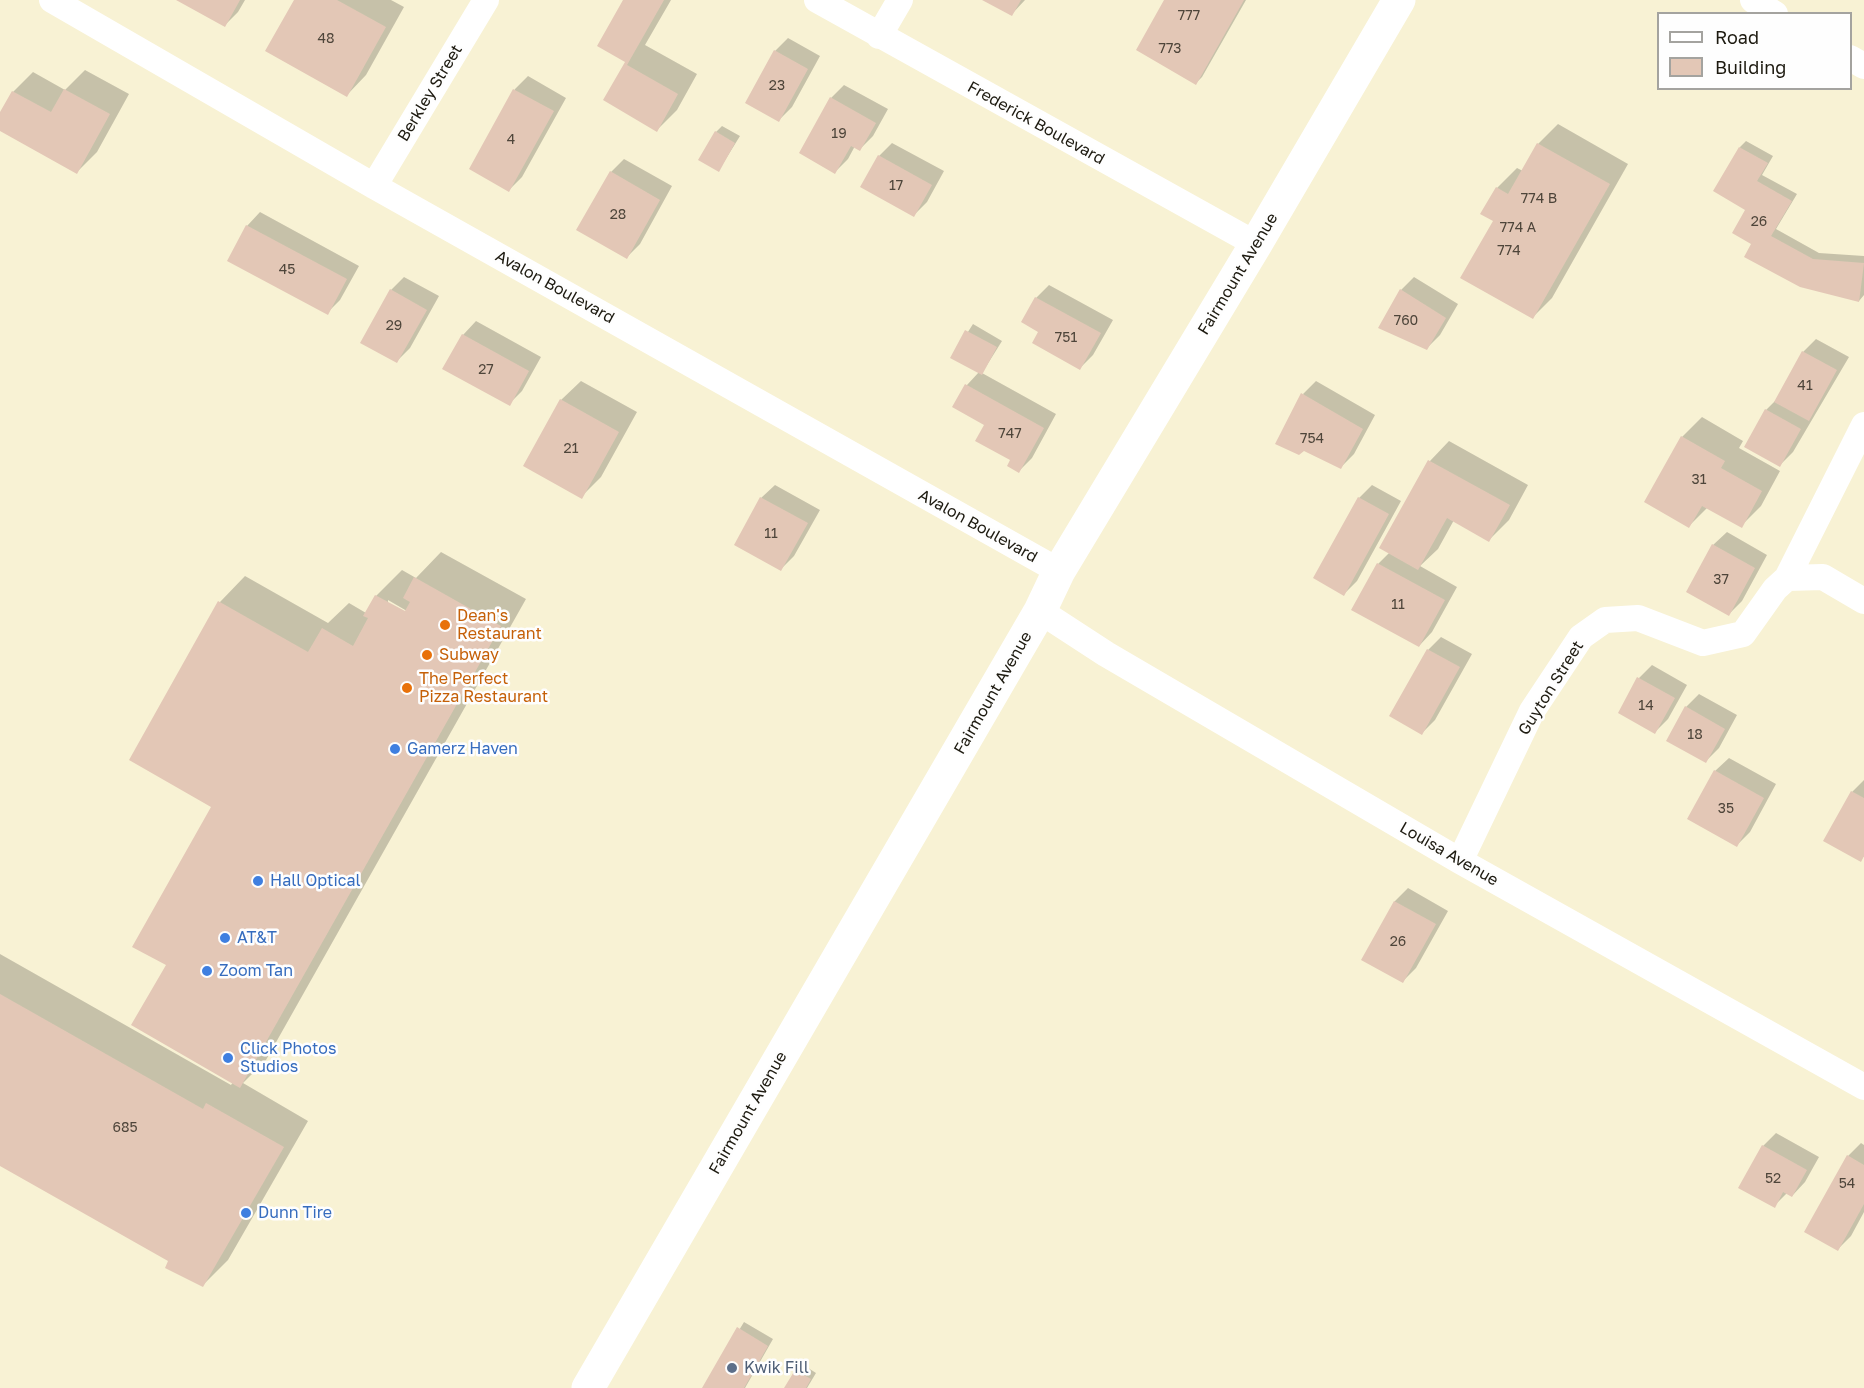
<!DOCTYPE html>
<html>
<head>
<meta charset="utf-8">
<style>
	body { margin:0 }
	#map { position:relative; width:1864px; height:1388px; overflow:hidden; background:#f8f2d4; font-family:"Golos Text",sans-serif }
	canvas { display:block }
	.legend { position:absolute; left:1657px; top:12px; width:195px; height:78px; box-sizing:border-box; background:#fefefe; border:2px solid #a4a39f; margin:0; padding:8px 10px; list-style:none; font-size:18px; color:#1d1a10 }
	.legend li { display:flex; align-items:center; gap:12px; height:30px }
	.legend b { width:30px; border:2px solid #a4a39f }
</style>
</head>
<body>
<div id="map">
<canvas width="1864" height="1388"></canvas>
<ul class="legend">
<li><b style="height:8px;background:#fff"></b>Road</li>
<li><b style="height:16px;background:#e3c7b6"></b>Building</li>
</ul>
</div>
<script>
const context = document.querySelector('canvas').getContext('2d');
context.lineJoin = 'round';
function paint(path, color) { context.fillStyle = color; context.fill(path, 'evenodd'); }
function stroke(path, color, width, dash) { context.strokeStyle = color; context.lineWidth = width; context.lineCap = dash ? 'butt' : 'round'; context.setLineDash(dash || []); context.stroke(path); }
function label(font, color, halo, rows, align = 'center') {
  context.font = font + ' "Golos Text",sans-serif'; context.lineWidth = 5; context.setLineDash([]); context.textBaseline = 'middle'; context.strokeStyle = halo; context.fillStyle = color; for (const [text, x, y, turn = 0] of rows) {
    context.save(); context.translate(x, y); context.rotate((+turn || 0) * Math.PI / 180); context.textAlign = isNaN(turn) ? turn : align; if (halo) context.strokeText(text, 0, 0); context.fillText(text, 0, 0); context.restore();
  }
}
paint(new Path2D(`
	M179,0H245L238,12L225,25Z
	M296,0H391L404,7L366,75L347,95Z
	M625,0H671L645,45L697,74L677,110L657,130L605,100L627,61Z
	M985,0H1025L1011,15Z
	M1166,0H1246L1202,77L1196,83Z
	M788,38L820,56L792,107L779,120L775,51Z
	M85,70L129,94L97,152L77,172L0,129V115L13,92L33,72L65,90Z
	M528,76L566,98L522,177L509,190L471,169L515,89Z
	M844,85L888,109L873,136L860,149L855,146L848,159L835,172L831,98Z
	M1558,124L1628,164L1552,298L1532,318L1497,188L1517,168L1523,171L1538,144Z
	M722,126L740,136L719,170L716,132Z
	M1746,141L1773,156L1762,175L1797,194L1776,229L1819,253L1864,256V295L1859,301L1753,243L1740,147Z
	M892,143L944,171L927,202L914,215L862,186L879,156Z
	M624,159L672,186L640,244L627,257L611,172Z
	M260,212L359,266L340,300L327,313L229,260L247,226Z
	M404,277L439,296L410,348L397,361L391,290Z
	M1414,277L1458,304L1440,335L1427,348L1401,290Z
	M1049,285L1113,320L1093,355L1080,368L1040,331L1023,322L1036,298Z
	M476,321L541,357L522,391L509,404L463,335Z
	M973,324L1002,341L982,373L1056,414L1032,458L1019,471L986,425L954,407L967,385L979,372L952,357Z
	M1816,339L1849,357L1793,452L1780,465L1766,410L1777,399L1803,352Z
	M581,381L637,412L601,477L581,497L561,400Z
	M1316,381L1375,415L1354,454L1341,467L1303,394Z
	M1702,417L1743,441L1739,448L1780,471L1761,506L1741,526L1708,507L1689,526L1682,437Z
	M1449,441L1528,485L1509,520L1489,540L1454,520L1438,549L1420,566L1457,587L1432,632L1419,646L1353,609L1378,564L1390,552L1381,547L1430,461Z
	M775,485L820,510L794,556L781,569L736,544L761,498Z
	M1372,485L1401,501L1357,581L1344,594L1359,498Z
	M1727,532L1767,555L1742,601L1729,614L1713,545Z
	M441,552L526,599L266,1060L243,1083L308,1121L228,1260L203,1285L170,1260L0,1165V954L231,1085L233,1082L168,965L213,806L131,759L220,602L245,576L328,623L349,603L366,613L376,596L402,570L416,578ZM388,600L412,614L411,616L388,604Z
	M1441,637L1472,654L1435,720L1422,733L1428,650Z
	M1652,665L1687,685L1668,719L1655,732L1639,678Z
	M1699,694L1737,715L1719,748L1706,761L1686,707Z
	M1729,758L1776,784L1750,832L1737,845L1715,771Z
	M1864,780V856L1861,860L1825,840L1852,792Z
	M1408,888L1448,911L1416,968L1403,981L1363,959L1395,901Z
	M1776,1133L1819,1157L1805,1182L1792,1196L1787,1193L1774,1206L1763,1146Z
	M1861,1143L1864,1145V1212L1851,1236L1838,1249L1848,1156Z
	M744,1322L773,1339L745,1388H704Z
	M802,1364L816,1373L807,1388H786Z`), '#0003');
paint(new Path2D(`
	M176,0H240L225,27Z
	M294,0H337L386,27L347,97L265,51Z
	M623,0H664L627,65L678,94L657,132L603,100L625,62L597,46Z
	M982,0H1021L1012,16Z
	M1164,0H1244L1196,85L1136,50Z
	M774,50L808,69L779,122L745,103Z
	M64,89L110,114L77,174L0,131V112L12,91L51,112Z
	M513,89L554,111L509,192L469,169Z
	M830,97L876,123L860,151L851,146L835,174L799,153Z
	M715,131L735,143L719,172L698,160Z
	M1537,143L1610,184L1533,319L1460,278L1493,221L1480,214L1496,187L1508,194Z
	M1739,147L1768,163L1757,181L1792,201L1771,236L1813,259L1864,263L1859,302L1800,287L1744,257L1751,244L1732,233L1745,210L1713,191Z
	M878,155L932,185L914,217L860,187Z
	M610,171L660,200L627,259L576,230Z
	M246,225L347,279L328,315L227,261Z
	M390,289L427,310L397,363L360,343Z
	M1400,289L1446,318L1427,350L1378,328Z
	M1035,297L1101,333L1080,370L1032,343L1038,332L1021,322Z
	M965,330L997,347L982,375L950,358Z
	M462,334L529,371L510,406L442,369Z
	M1802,351L1837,370L1809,421L1774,402Z
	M965,384L1044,428L1019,473L1007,466L1010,460L975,441L984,425L952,407Z
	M1301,393L1363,429L1341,469L1304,451L1299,455L1275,444Z
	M560,399L619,432L582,499L523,466Z
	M1765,409L1801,429L1780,467L1744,447Z
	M1681,436L1725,461L1721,468L1762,491L1742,528L1702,506L1689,528L1644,502Z
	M1428,460L1510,505L1489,542L1447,518L1418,570L1379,548Z
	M760,497L808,523L781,571L734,545Z
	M1358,497L1389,514L1344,596L1313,578Z
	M1712,544L1755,568L1729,616L1686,592Z
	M1377,563L1445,600L1419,647L1351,610Z
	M414,577L501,626L240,1088L131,1025L166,965L132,947L211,807L129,760L218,601L308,652L322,628L353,646L368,618L363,616L375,595L405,611L410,602L403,598Z
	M1427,649L1460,667L1422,735L1389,716Z
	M1637,677L1675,698L1655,734L1618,713Z
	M1685,706L1725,729L1706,763L1666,741Z
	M1714,770L1764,798L1737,847L1687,819Z
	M1851,791L1864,798V856L1861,862L1823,841Z
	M1394,901L1436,924L1403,983L1361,960Z
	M0,994L203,1109L206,1103L284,1147L203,1287L165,1268L168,1261L0,1166Z
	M1762,1145L1807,1170L1792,1197L1783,1192L1775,1208L1738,1188Z
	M1847,1155L1864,1165V1204L1838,1251L1804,1232Z
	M737,1327L768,1346L744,1388H702Z
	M795,1370L811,1379L806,1388H784Z`), '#e3c7b6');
stroke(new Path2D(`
	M52,0L374,186L1059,571
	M817,0L1256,244
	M1753,0L1775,14
	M879,36L900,0
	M1850,58L1864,66
	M374,186L486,0
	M1787,578L1823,577L1864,601
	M1040,611L1106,654L1460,861L1864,1087
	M1460,861L1532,711L1581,637L1605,620L1638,618L1703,643L1743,634L1775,589L1787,578L1864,425`), '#fff', 26);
stroke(new Path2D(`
	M588,1388L1040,611L1059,571L1256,244L1399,0`), '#fff', 33);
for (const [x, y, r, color] of [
	[445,625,6,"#e8710a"],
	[427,655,6,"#e8710a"],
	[407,688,6,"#e8710a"],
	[395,749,6,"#3f7fe0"],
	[258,881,6,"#3f7fe0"],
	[225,938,6,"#3f7fe0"],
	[207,971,6,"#3f7fe0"],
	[228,1058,6,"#3f7fe0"],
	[246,1213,6,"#3f7fe0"],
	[732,1368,6,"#5c6f8a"]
]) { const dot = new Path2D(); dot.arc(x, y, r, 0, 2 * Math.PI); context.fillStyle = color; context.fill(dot); stroke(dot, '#fefefe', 2); }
label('14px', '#4e453a', null, [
	["777",1189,16],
	["48",326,39],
	["773",1170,49],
	["23",777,86],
	["19",839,134],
	["4",511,140],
	["17",896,186],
	["774 B",1539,199],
	["28",618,215],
	["26",1759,222],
	["774 A",1518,228],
	["774",1509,251],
	["45",287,270],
	["760",1406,321],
	["29",394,326],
	["751",1066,338],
	["27",486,370],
	["41",1805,386],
	["747",1010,434],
	["754",1312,439],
	["21",571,449],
	["31",1699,480],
	["11",771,534],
	["37",1721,580],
	["11",1398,605],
	["14",1646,706],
	["18",1695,735],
	["35",1726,809],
	["26",1398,942],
	["685",125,1128],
	["52",1773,1179],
	["54",1847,1184]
]);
label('16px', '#1d1a10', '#fefefe', [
	["Berkley Street",430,93,-59],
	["Frederick Boulevard",1036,123,29],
	["Fairmount Avenue",1238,274,-59],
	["Avalon Boulevard",555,287,29],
	["Avalon Boulevard",978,526,29],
	["Guyton Street",1551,688,-58],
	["Fairmount Avenue",993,693,-60],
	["Louisa Avenue",1449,854,30],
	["Fairmount Avenue",748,1113,-60]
]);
label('16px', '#c56008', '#fefefe', [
	["Dean's",457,616],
	["Restaurant",457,634],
	["Subway",439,655],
	["The Perfect",419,679],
	["Pizza Restaurant",419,697]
], 'left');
label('16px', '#366cbe', '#fefefe', [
	["Gamerz Haven",407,749],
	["Hall Optical",270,881],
	["AT&T",237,938],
	["Zoom Tan",219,971],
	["Click Photos",240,1049],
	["Studios",240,1067],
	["Dunn Tire",258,1213]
], 'left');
label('16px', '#4e5e75', '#fefefe', [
	["Kwik Fill",744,1368]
], 'left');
</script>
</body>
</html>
